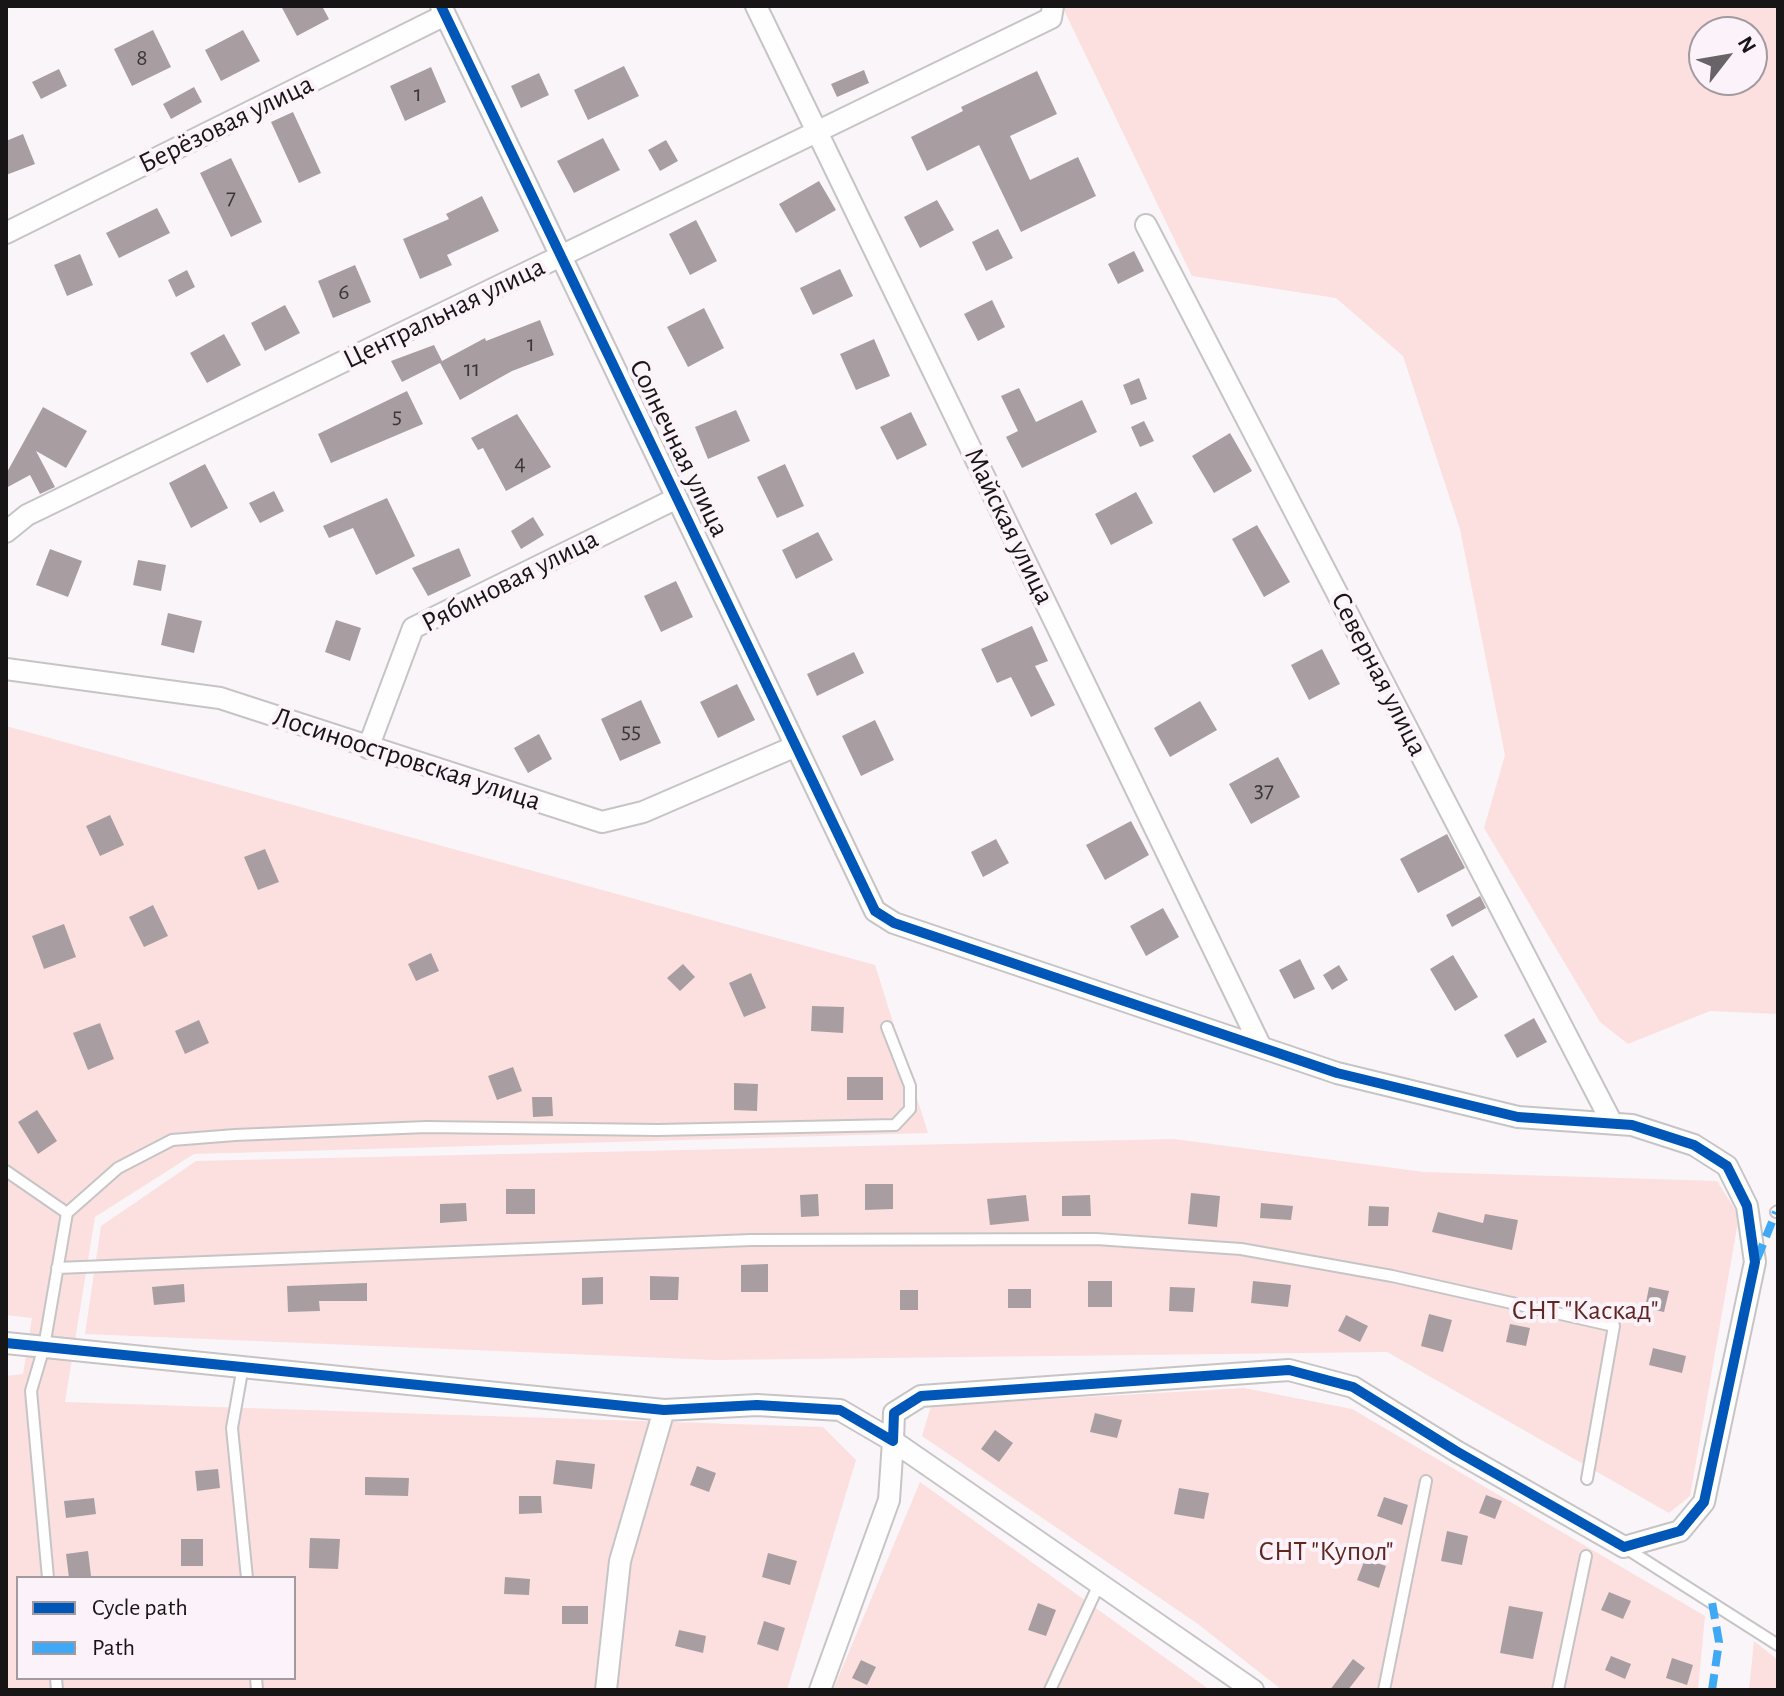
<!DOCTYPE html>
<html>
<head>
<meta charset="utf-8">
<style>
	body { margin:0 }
	#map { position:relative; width:1784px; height:1696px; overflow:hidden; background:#faf5f9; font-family:"Alegreya Sans",sans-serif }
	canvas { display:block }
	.frame { position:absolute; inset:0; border:8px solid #181517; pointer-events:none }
	.legend { position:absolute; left:16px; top:1576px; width:280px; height:104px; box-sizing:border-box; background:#fcf3fa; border:2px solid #a19a9f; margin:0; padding:10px 14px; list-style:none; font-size:24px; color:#181517 }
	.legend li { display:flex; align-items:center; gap:16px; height:40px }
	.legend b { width:40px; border:2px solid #a19a9f }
	.north { position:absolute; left:1688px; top:16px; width:80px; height:80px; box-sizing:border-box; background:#fcf3fa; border:2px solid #a19a9f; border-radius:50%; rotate:59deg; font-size:22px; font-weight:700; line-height:32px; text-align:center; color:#181517 }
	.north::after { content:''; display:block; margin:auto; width:28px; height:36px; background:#676366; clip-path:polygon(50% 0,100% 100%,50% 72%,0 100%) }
</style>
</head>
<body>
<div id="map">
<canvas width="1784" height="1696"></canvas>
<div class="frame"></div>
<ul class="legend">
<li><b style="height:10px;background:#0057b8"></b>Cycle path</li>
<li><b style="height:10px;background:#3fa9f5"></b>Path</li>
</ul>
<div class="north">N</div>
</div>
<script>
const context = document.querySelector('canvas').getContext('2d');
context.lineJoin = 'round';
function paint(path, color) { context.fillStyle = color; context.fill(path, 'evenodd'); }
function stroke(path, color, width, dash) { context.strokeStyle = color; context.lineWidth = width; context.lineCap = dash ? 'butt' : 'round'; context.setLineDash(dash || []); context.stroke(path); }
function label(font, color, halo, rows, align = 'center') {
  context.font = font + ' "Alegreya Sans",sans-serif'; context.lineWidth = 8; context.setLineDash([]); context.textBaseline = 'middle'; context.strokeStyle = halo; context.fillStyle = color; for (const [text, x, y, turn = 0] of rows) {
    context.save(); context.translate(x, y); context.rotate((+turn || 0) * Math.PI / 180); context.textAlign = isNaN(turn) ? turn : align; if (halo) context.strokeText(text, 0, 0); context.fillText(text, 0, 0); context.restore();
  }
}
paint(new Path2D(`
	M1062,6H1778V1014L1710,1011L1628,1044L1600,1022L1484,828L1505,755L1460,529L1403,356L1336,298L1192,276ZM1704,32H1752V80H1704Z
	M6,726L875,965L928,1133L194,1154L95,1217L65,1402L823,1427L856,1460L787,1690H6V1376L23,1374L32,1318L6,1315ZM18,1578H294V1678H18Z
	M1174,1139L1424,1172L1717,1181L1739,1216L1690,1496L1669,1513L1387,1352L715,1360L85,1334L101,1226L196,1161Z
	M1244,1388L1352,1409L1705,1616L1698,1690H1282L1198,1624L922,1436L931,1406Z
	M920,1482L1210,1690H833Z
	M1754,1641L1778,1660V1690H1749Z`), '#fbe0df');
paint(new Path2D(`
	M281,6H322L329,19L297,36Z
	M153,30L171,67L132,86L114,49Z
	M243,30L260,61L221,81L205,50Z
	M624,66L639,96L588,120L574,90Z
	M431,67L446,102L405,121L390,86Z
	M59,69L67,86L41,99L32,82Z
	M864,70L869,83L837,97L831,84Z
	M1037,71L1057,114L1010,136L1030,180L1078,157L1096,196L1021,232L979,145L927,171L911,137L963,111L961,107Z
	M539,73L549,95L521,108L511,86Z
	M194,87L202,102L171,119L163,104Z
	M293,112L321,173L299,183L271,122Z
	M23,134L35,164L6,175V141Z
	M603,138L620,170L574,193L557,161Z
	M666,140L678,161L660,171L648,150Z
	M231,158L262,222L231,237L200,173Z
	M819,181L836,210L796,233L779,204Z
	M482,196L499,231L447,255L452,265L420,279L403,239L449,219L446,214Z
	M937,200L954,230L920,248L904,217Z
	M157,208L170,233L119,258L106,233Z
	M696,220L717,261L690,275L669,234Z
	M998,229L1013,258L986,271L972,242Z
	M1134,251L1144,271L1118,284L1108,264Z
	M80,254L93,285L67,296L54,265Z
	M355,265L371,302L333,318L318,281Z
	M840,269L853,296L813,315L800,288Z
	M187,270L195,287L176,297L168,280Z
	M992,300L1005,327L978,341L964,314Z
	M285,305L300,333L265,351L251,323Z
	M704,308L724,348L688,367L667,327Z
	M540,320L554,355L512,371L460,400L440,363L402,382L391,361L434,345L442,361L485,338L486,341Z
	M224,334L241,365L207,383L190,353Z
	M874,339L890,376L856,390L840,354Z
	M1139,378L1147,399L1131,405L1123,385Z
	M1019,388L1036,422L1082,400L1097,432L1022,468L1006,437L1018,431L1001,396Z
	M407,391L423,424L331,463L318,434Z
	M43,407L87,431L66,468L36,451L55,487L40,494L30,475L6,488V474Z
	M736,410L750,441L708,459L695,427Z
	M911,412L927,445L897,460L880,427Z
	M517,414L551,467L506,491L483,448L478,450L471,438Z
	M1144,421L1154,441L1140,447L1131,427Z
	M1230,433L1252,471L1214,493L1192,456Z
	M205,464L228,508L191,528L169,483Z
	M785,464L804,506L777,518L757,477Z
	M274,491L284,511L260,523L249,503Z
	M1136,492L1153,523L1111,545L1095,514Z
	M387,498L415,556L376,575L353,528L329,538L323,526Z
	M533,517L544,535L521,549L511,531Z
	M1257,525L1290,582L1264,597L1232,539Z
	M818,532L833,560L796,579L782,550Z
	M459,548L471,576L428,596L412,568Z
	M50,549L82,561L68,597L36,585Z
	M138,560L166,565L161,591L133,585Z
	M676,581L693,617L661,632L644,596Z
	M168,613L202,621L194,653L161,645Z
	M336,620L361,628L350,661L325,652Z
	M1032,626L1048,661L1035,666L1055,705L1031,717L1011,677L997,683L981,649Z
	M1322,649L1340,684L1309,700L1291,665Z
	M854,652L864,673L817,696L807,674Z
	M737,684L755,720L718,738L700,702Z
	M641,700L661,743L620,761L601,719Z
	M1200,701L1217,730L1170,757L1154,728Z
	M875,720L894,760L861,776L842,736Z
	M539,734L552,759L528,773L514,748Z
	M1278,757L1300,797L1251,824L1229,784Z
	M110,815L124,845L100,856L86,826Z
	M1131,821L1149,855L1105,880L1086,845Z
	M1447,834L1465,868L1418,893L1400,859Z
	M996,839L1009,863L983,877L971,852Z
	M265,849L279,882L258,890L244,857Z
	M1480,896L1486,908L1452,927L1446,915Z
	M153,905L168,936L144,947L129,917Z
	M1163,908L1179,937L1146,956L1130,926Z
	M64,924L76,957L44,969L32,936Z
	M431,953L439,971L416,981L408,964Z
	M1453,955L1478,997L1455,1011L1430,969Z
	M1300,959L1315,989L1294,999L1279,970Z
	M683,964L695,977L680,991L667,978Z
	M1339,965L1348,980L1332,990L1323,975Z
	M751,973L766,1008L744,1017L729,983Z
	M812,1006L844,1007L843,1033L811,1031Z
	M1534,1018L1547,1042L1517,1058L1504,1035Z
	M199,1020L209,1043L185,1054L175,1031Z
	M100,1023L114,1059L88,1070L73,1033Z
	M513,1067L522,1091L497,1100L488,1076Z
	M847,1077H883V1100H847Z
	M734,1083L758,1084L757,1111L734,1110Z
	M532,1097H552L553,1116L533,1117Z
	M37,1110L57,1141L38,1154L18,1122Z
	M865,1184H893V1209L865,1210Z
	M506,1189H535V1214H506Z
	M1191,1193L1220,1196L1217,1227L1188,1224Z
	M818,1194L819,1216L801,1217L800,1195Z
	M1026,1195L1029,1221L990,1225L987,1199Z
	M1090,1195L1091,1216H1062V1196Z
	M466,1203L467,1221L440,1223V1204Z
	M1261,1203L1293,1206L1291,1220L1260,1218Z
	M1369,1206L1389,1207L1388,1226H1368Z
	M1438,1212L1483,1223L1485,1214L1518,1220L1512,1250L1432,1232Z
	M768,1264V1292H741V1265Z
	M650,1276L679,1277L678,1300H650Z
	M603,1277V1304L582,1305V1278Z
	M1088,1281H1112V1307H1088Z
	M1253,1281L1291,1285L1288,1307L1251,1303Z
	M367,1283V1301H319L320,1311L288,1312L287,1286Z
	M184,1284L185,1302L154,1305L152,1287Z
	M1170,1287L1195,1288L1193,1312L1169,1311Z
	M1649,1287L1669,1291L1664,1312L1645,1308Z
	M1008,1289H1031V1308H1008Z
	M900,1290H918V1310H900Z
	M1429,1314L1452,1320L1443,1352L1421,1346Z
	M1346,1315L1368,1326L1360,1342L1338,1331Z
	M1510,1324L1530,1328L1526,1346L1506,1342Z
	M1653,1348L1686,1356L1682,1373L1649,1365Z
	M1095,1413L1122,1420L1117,1438L1090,1432Z
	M995,1430L1013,1443L999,1462L981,1449Z
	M556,1460L595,1464L592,1489L553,1484Z
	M697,1466L716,1473L709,1492L690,1485Z
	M218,1469L220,1488L197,1491L195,1471Z
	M365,1477L409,1478L408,1496L365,1495Z
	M1179,1488L1209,1493L1204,1519L1174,1514Z
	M1486,1495L1502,1501L1495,1519L1479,1513Z
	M519,1496H541L542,1513L519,1514Z
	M1384,1497L1408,1505L1402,1525L1377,1516Z
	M94,1498L96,1514L66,1518L64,1501Z
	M1447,1531L1468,1536L1462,1565L1441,1561Z
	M310,1538L340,1539L338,1569L309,1568Z
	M181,1539H203V1566H181Z
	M88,1551L91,1576L69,1578L66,1554Z
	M768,1553L797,1561L790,1585L762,1577Z
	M1365,1559L1386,1566L1379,1588L1357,1580Z
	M505,1577L530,1579L529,1595L504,1594Z
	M1609,1592L1631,1601L1623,1619L1601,1610Z
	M1038,1603L1056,1610L1046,1636L1028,1630Z
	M562,1606H588V1624H562Z
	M1509,1606L1543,1612L1533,1659L1500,1653Z
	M764,1621L785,1628L778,1651L757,1644Z
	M679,1630L706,1636L703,1653L675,1646Z
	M1611,1656L1631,1664L1625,1679L1605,1670Z
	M1672,1658L1693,1665L1687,1685L1666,1678Z
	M1353,1659L1365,1668L1348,1690H1330Z
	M861,1660L876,1667L867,1685L852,1678Z`), '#a89ea2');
const service = new Path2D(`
	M6,1171L67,1213
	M1776,1212L1778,1211
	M57,1268L751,1240L1096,1239L1241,1249L1392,1276L1614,1326L1587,1479
	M243,1366L232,1428L247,1578
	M1624,1547L1778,1645
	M48,1578L31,1391L44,1347L67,1213L118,1168L172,1140L235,1135L426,1127L658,1130L895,1125L910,1109V1086L887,1027
	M56,1678L57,1690
	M256,1678L257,1690
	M1050,1690L1100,1582
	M1384,1690L1426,1481
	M1558,1690L1586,1556`);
const minor = new Path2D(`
	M756,6L1261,1047
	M1146,225L1612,1123
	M6,233L445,15
	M6,532L27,515L1045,21L1051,18L1053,6
	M6,669L220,698L602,822L643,812L796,746
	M368,748L413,628L677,498
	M6,1343L664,1410L757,1405L840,1410L893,1441L894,1413L921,1396L1289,1370L1353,1387L1456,1451L1624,1547L1680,1531L1704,1502L1755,1262L1747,1206L1727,1166L1694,1145L1632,1125L1518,1117L1337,1073L894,923L875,911L441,6
	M893,1441L1253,1690
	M606,1690L620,1561L664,1410
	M820,1690L889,1500L893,1441`);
stroke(service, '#c7c4c6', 14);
stroke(minor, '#c7c4c6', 24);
stroke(service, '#fefefe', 10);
stroke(minor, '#fefefe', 20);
stroke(new Path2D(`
	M1757,1259L1776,1212
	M1712,1690L1719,1642L1712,1602`), '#3fa9f5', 8, [16, 8]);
stroke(new Path2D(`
	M6,1343L664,1410L757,1405L840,1410L893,1441L894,1413L921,1396L1289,1370L1353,1387L1456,1451L1624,1547L1680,1531L1704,1502L1755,1262L1747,1206L1727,1166L1694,1145L1632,1125L1518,1117L1337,1073L894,923L875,911L441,6`), '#0057b8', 10);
label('24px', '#3c373a', null, [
	["8",142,58],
	["1",418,94],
	["7",231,197],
	["6",344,292],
	["1",531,344],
	["11",472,369],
	["5",397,416],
	["4",520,463],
	["55",631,731],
	["37",1264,790]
]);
label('28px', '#181517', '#fcf3fa', [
	["Берёзовая улица",226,124,-26],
	["Центральная улица",444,313,-26],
	["Солнечная улица",679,448,64],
	["Майская улица",1009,526,64],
	["Рябиновая улица",510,581,-27],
	["Северная улица",1379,674,63],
	["Лосиноостровская улица",407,759,18]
]);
label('28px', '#602721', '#fcf3fa', [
	["СНТ \"Каскад\"",1585,1311],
	["СНТ \"Купол\"",1326,1552]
]);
</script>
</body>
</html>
